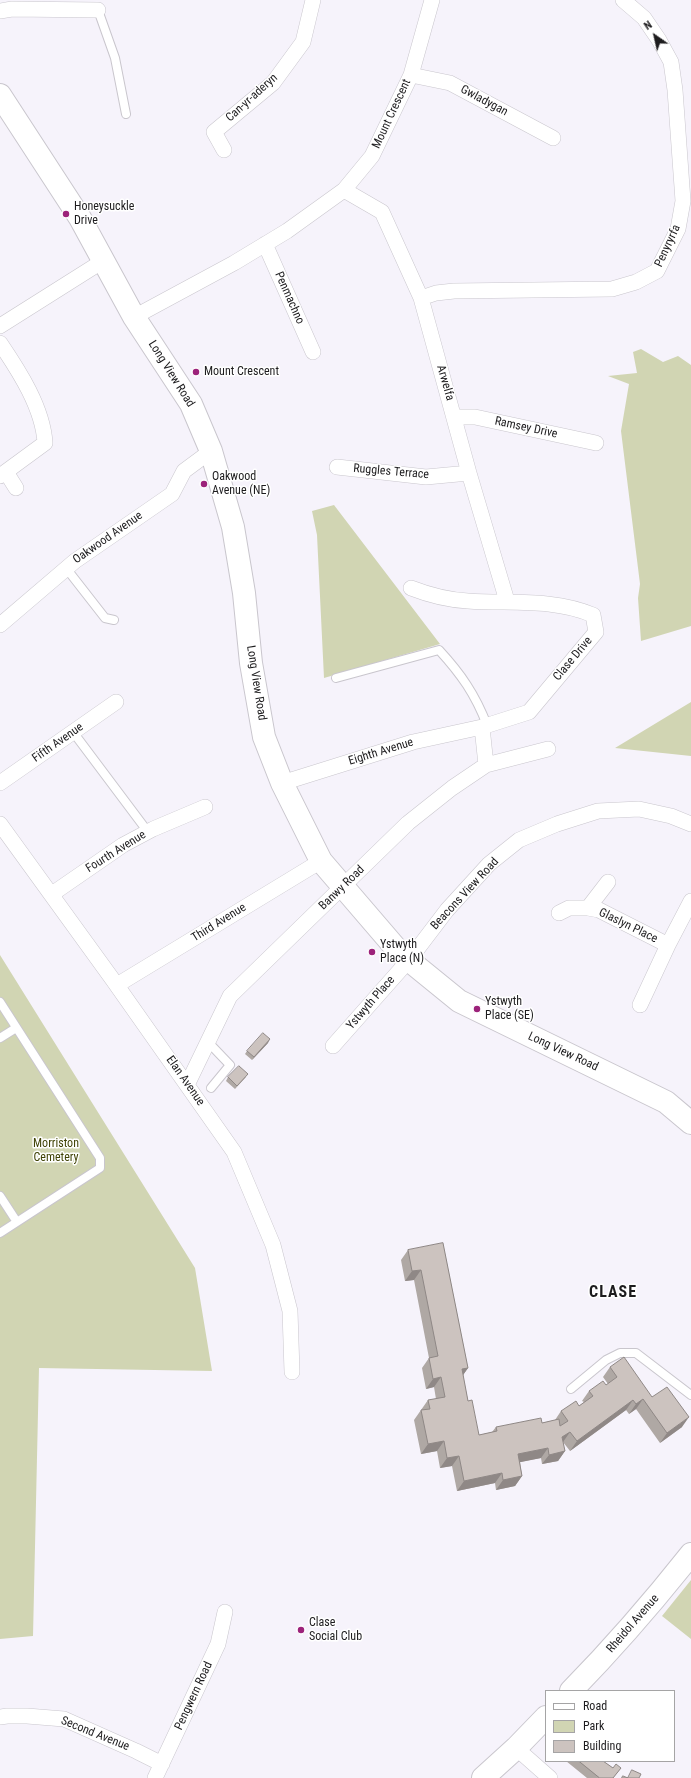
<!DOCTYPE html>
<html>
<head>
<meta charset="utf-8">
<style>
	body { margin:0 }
	#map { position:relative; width:691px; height:1778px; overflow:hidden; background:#f6f3fb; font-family:"Roboto Condensed",sans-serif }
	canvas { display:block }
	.legend { position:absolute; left:545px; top:1690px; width:130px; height:72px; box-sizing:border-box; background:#fff; border:1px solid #a5a4a5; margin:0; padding:5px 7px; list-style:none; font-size:12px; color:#1d1c1e }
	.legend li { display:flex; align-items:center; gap:8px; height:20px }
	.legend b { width:20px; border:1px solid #a5a4a5 }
	.north { position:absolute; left:635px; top:16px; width:40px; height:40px; -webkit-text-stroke:3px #fff; paint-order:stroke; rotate:326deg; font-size:11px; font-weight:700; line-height:16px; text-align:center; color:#1d1c1e }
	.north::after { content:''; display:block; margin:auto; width:14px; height:18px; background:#1d1c1e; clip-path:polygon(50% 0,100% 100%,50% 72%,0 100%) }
</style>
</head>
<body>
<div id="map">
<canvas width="691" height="1778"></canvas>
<ul class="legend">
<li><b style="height:5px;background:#fff"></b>Road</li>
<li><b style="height:11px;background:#d1d5b3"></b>Park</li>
<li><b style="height:11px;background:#ccc3bf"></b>Building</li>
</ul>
<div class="north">N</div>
</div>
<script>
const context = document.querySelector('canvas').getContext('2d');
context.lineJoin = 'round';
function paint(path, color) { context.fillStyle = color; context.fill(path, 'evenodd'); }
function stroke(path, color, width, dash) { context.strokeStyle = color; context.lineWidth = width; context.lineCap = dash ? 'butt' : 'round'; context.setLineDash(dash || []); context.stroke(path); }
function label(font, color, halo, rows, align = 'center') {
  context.font = font + ' "Roboto Condensed",sans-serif'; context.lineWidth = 3; context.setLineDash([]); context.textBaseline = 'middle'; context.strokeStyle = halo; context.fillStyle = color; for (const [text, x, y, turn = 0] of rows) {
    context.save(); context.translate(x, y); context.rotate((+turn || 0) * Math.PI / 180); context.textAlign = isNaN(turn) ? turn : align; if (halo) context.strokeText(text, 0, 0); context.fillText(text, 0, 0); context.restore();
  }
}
paint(new Path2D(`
	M641,349L663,362L678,356L691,365V626L641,641L638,598L640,584L621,431L629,384L608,376L637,373L633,352Z
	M334,505L440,644L324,678L317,535L312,511Z
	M691,702V756L615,748Z
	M0,955L195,1268L212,1371L39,1368L33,1636L0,1639Z
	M691,1580V1639L662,1616Z`), '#d1d5b3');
const lane = new Path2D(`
	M98,10L115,58L126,114
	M66,568L105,618L114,620
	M336,678L439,650C461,674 475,694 487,725
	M73,732L148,832
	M0,1002L100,1158V1168L0,1233
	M0,1038L16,1028
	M208,1042L230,1065L211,1088
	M0,1196L17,1222
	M571,1389L606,1360L620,1353H636L691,1395`);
const street = new Path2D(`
	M0,11L12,9L98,10
	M411,75L450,83L553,138
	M224,150L214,132L273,83L303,42L313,0
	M344,190L382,212L421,298L469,473L507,601
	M265,244L313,352
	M421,298L436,293L454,291L612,289L636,282L657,271L678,229L683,201L675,90L671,62L659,40L644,18L623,0
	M134,317L234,263L287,231L344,190L372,156L411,75L432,0
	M0,326L103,261
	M0,343C19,371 43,408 45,443L0,476
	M454,417H475L596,443
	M337,467L426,477L469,473
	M6,472L16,488
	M0,625L75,561L172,494L184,471L211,451
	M482,727L486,765
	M0,783L116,702
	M282,783L413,742L482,727L529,712L596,632L593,615C553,598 510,604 468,601C449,600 429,595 411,588
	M0,824L113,980L234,1152L273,1245L290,1311L292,1372
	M52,894L123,845L153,829L205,807
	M588,908L599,910L668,945
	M559,913L569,908H588L608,882
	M117,985L321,861
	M640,1005L668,945L691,901
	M333,1046L409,960L447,910L489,864L519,840L557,824L598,811L639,809L671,816L691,824
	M187,1085L230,996L408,823L452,788L486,765L548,749
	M0,1717L7,1716H27L64,1719L136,1751L162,1764
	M516,1748L550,1778
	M155,1778L218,1644L225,1612`);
const secondary = new Path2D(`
	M0,95L80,218L134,317L191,404L211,451L233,527L244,593L251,663L264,737L282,783L321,861L400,953L459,1001L666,1102L691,1123
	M571,1691C614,1647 653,1602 691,1554
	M483,1778L516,1748L546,1717`);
stroke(lane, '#c9c6cd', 10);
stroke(street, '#c9c6cd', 16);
stroke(secondary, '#c9c6cd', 24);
stroke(lane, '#fff', 8);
stroke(street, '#fff', 15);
stroke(secondary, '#fff', 22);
paint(new Path2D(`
	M268,1043L252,1060L245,1054L247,1051Z
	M228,1077H246L235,1089L226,1081Z
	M443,1243L468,1368L463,1375L468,1401L479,1435L492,1432L496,1427L542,1423L555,1420L561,1411L579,1406L584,1402L582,1401L589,1391L608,1384L603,1377L610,1367L652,1397L682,1427L660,1443L636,1409L629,1414L626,1410L570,1451L563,1442L565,1451L558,1461L542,1464L541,1458L520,1462L522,1476L515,1486L496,1490L495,1483L457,1491L452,1466L440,1468L437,1451L421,1454L414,1420L428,1400L436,1399L434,1387L426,1389L422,1368L429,1358L414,1280L405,1281L401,1260L408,1250Z
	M566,1761H603L613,1768H621L613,1778H587Z`), '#afa8a4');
paint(new Path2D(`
	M270,1039L268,1043L252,1060L254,1057Z
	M421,1270L414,1280L405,1281L412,1271Z
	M468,1368L461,1378L462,1369Z
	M441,1377L434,1387L426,1389L433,1379Z
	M643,1399L636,1409L629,1414L636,1404Z
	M633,1400L626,1410L570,1451L577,1441Z
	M689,1417L682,1427L660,1443L667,1433Z
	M570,1432L563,1442L562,1437Z
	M444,1441L437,1451L421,1454L428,1444Z
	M548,1448L541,1458L511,1464L518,1454Z
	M565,1451L558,1461L542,1464L549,1455Z
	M459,1456L452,1466L440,1468L447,1458Z
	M502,1473L495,1483L457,1491L464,1481Z
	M522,1476L515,1486L496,1490L503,1480Z`), '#8f8886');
const building = new Path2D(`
	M263,1033L270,1039L254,1057L247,1051Z
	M239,1066L248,1074L237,1086L228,1077Z
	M443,1243L468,1368L462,1369L468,1401L472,1400L479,1435L497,1431L496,1427L541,1418L542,1423L559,1419L560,1426L568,1421L561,1411L576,1401L579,1406L593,1396L589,1391L603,1381L606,1385L617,1377L610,1367L624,1357L652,1397L667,1387L689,1417L667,1433L643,1399L636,1404L633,1400L577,1441L570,1432L562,1437L565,1451L549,1455L548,1448L518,1454L522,1476L503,1480L502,1473L464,1481L459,1456L447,1458L444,1441L428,1444L421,1410L430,1409L428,1400L445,1397L441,1377L433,1379L429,1358L438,1356L421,1270L412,1271L408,1250Z
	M579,1761H603L613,1768L616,1764L621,1768L613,1778H600Z
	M632,1770L641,1774L639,1778H628Z
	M623,1776L628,1778H622Z`);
paint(building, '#ccc3bf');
stroke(building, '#8f8886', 1);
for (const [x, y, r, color] of [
	[66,214,4,"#9c227a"],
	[196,372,4,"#9c227a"],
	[204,484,4,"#9c227a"],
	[372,952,4,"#9c227a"],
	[477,1009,4,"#9c227a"],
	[301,1630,4,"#9c227a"]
]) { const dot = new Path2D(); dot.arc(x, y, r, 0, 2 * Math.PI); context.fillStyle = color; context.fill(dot); stroke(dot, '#fff', 1.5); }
label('12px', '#1d1c1e', '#fff', [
	["Can-yr-aderyn",252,98,-42],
	["Gwladygan",484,101,28],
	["Mount Crescent",392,114,-65],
	["Penyryrfa",668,246,-65],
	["Penmachno",289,298,66],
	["Long View Road",171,374,58],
	["Arwelfa",445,383,74],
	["Ramsey Drive",526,428,12],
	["Ruggles Terrace",391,472,5],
	["Oakwood Avenue",108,538,-35],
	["Clase Drive",573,659,-50],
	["Long View Road",256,683,81],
	["Fifth Avenue",58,743,-35],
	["Eighth Avenue",381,752,-17],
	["Fourth Avenue",116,852,-32],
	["Banwy Road",342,888,-44],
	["Beacons View Road",465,894,-47],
	["Third Avenue",219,923,-32],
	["Glaslyn Place",628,926,26],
	["Ystwyth Place",371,1003,-49],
	["Long View Road",563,1052,25],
	["Elan Avenue",185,1081,55],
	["Rheidol Avenue",633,1624,-49],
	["Pengwern Road",194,1696,-65],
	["Second Avenue",95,1734,22]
]);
label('12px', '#1d1c1e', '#fff', [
	["Honeysuckle",74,207],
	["Drive",74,221],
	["Mount Crescent",204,372],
	["Oakwood",212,477],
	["Avenue (NE)",212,491],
	["Ystwyth",380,945],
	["Place (N)",380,959],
	["Ystwyth",485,1002],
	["Place (SE)",485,1016],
	["Clase",309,1623],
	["Social Club",309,1637]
], 'left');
label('12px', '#3f4205', '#fff', [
	["Morriston",56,1144],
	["Cemetery",56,1158]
]);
context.letterSpacing = '1px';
label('bold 16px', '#1d1c1e', '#fff', [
	["CLASE",613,1293]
]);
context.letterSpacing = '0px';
</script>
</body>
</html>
